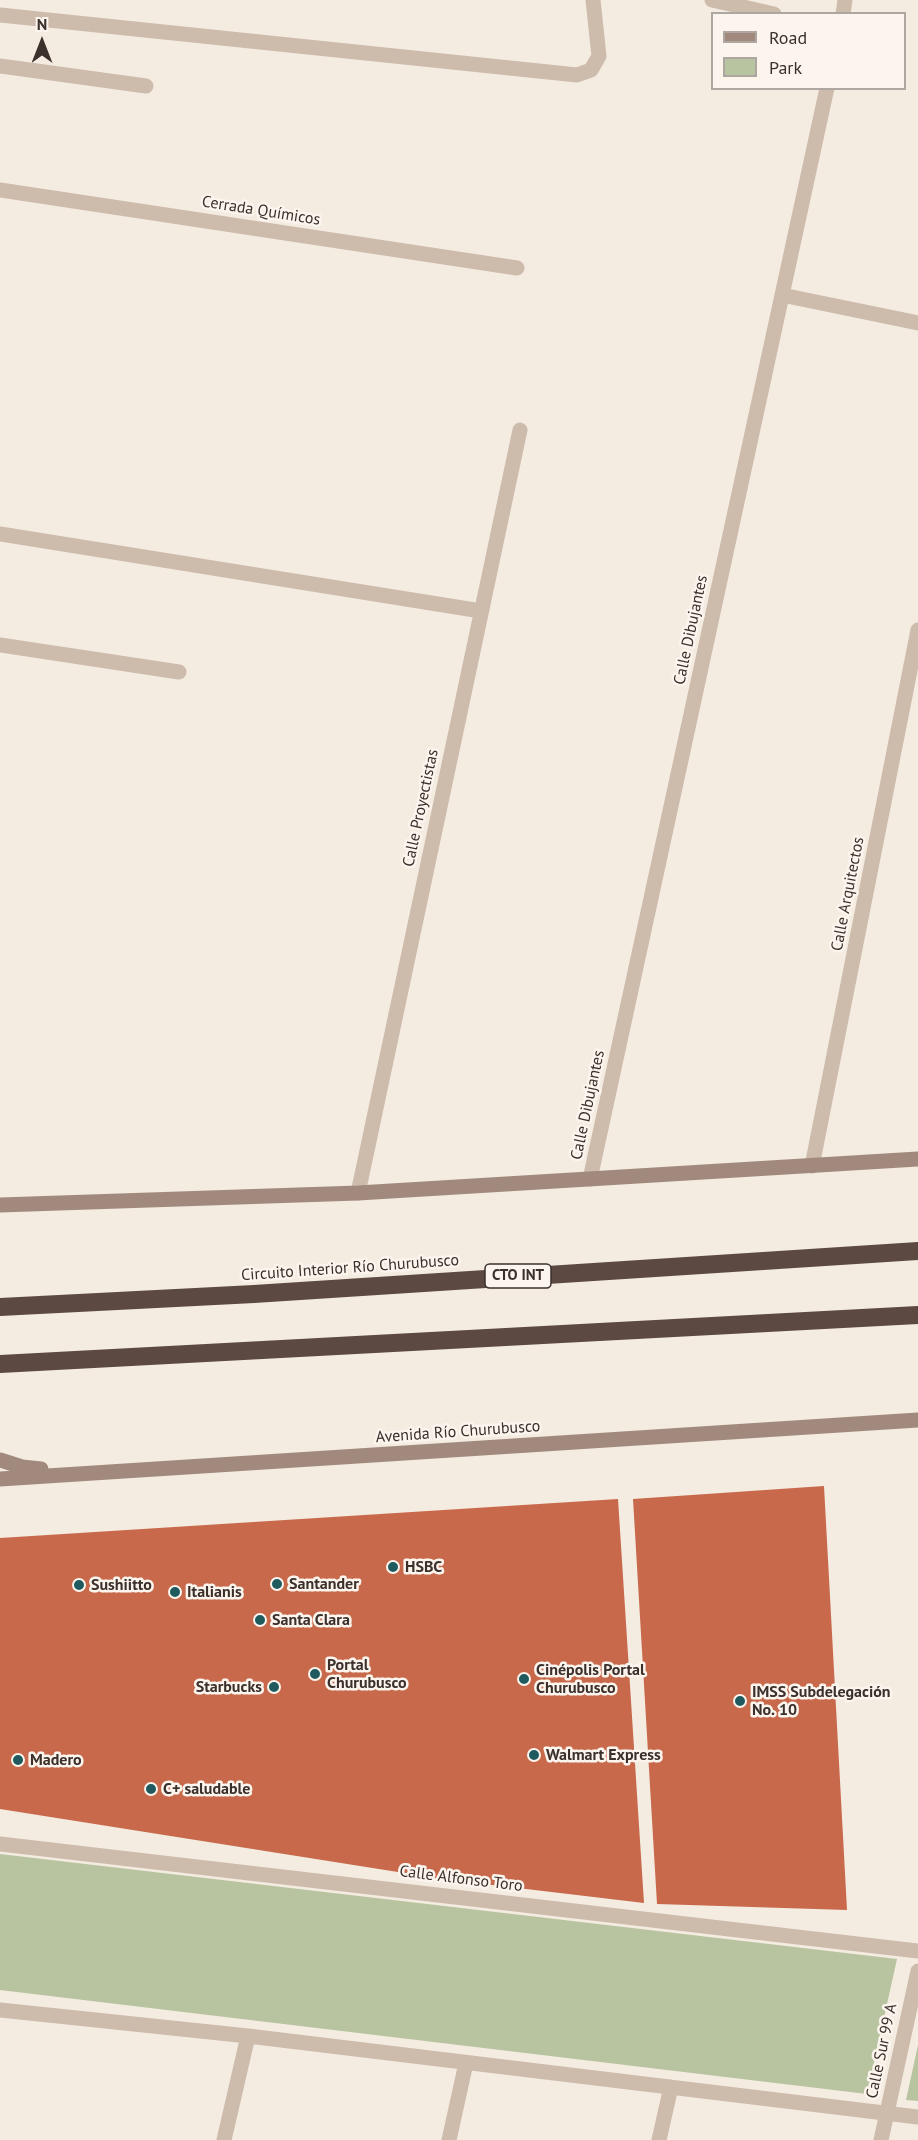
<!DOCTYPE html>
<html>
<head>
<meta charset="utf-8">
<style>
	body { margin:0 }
	#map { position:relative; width:918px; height:2140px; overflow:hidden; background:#f4ebe1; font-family:"PT Sans",sans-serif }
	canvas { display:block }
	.legend { position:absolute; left:711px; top:12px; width:195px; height:78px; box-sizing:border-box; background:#fbf5ee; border:2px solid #aea6a0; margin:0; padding:8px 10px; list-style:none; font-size:18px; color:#3b302b }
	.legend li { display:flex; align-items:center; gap:12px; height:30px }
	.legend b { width:30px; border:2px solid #aea6a0 }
	.north { position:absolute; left:12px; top:12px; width:60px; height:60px; -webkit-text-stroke:4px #fbf5ee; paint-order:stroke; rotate:0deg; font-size:16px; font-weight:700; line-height:24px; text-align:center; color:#3b302b }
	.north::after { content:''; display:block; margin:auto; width:21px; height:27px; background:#3b302b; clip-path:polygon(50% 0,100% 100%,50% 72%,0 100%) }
</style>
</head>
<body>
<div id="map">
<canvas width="918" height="2140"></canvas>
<ul class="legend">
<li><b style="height:8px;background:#a18a7d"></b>Road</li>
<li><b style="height:16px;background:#b8c4a0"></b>Park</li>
</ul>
<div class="north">N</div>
</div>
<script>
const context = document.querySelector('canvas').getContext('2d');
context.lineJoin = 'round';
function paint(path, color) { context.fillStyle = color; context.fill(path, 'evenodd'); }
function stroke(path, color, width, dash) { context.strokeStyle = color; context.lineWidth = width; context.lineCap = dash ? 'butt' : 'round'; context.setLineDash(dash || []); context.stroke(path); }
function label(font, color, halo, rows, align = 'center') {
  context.font = font + ' "PT Sans",sans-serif'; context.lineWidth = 5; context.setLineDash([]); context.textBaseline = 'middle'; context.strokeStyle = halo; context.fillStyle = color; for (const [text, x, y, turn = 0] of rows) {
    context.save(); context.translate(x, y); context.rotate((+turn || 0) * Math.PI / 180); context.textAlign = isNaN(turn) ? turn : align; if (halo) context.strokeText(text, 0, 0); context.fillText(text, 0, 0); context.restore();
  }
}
paint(new Path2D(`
	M0,1854L897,1959L867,2094L0,1990Z
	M918,2045V2101L906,2100Z`), '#b8c4a0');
paint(new Path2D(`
	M824,1486L847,1910L657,1904L633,1499Z
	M618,1499L644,1903L442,1879L0,1809V1538Z`), '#c8694b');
stroke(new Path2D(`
	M712,0L774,14
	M0,66L146,86`), '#cdbbac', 15);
stroke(new Path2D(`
	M843,14L845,0
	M0,15L577,75L591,70L599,56L593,0
	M0,190L517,268
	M782,295L918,323
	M0,534L481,611
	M0,645L179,672
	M812,1166L918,630
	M590,1179L827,88
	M358,1193L520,430
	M0,1844L918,1951
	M0,2010L248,2036L918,2117
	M224,2140L248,2036
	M449,2140L466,2063
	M659,2140L671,2087
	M881,2140L918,1971`), '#cdbbac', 15);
stroke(new Path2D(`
	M0,1205L358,1193L918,1159
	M0,1460L22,1467L41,1469
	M0,1479L918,1420`), '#a18a7d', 15);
stroke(new Path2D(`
	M0,1307L254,1294L918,1251
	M0,1364L918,1315`), '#5c4a42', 18);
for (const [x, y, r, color] of [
	[393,1567,6,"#1f5a5e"],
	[277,1584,6,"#1f5a5e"],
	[79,1585,6,"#1f5a5e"],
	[175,1592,6,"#1f5a5e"],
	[260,1620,6,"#1f5a5e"],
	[315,1674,6,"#1f5a5e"],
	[524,1679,6,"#1f5a5e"],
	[274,1687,6,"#1f5a5e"],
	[740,1701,6,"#1f5a5e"],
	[534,1755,6,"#1f5a5e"],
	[18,1760,6,"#1f5a5e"],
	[151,1789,6,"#1f5a5e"]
]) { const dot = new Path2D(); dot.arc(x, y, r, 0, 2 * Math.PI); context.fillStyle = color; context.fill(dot); stroke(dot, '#fbf5ee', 2); }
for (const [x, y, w] of [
	[518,1276,66]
]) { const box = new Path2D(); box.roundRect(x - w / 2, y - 12, w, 24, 4.5); context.fillStyle = '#fbf5ee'; context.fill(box); stroke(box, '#3b302b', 1.5); }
label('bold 15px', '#3b302b', null, [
	["CTO INT",518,1276]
]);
label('16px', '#3b302b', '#fbf5ee', [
	["Cerrada Químicos",261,211,9],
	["Calle Dibujantes",691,630,-78],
	["Calle Proyectistas",421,808,-78],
	["Calle Arquitectos",848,894,-79],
	["Calle Dibujantes",588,1105,-78],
	["Circuito Interior Río Churubusco",350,1268,-4],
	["Avenida Río Churubusco",458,1432,-4],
	["Calle Alfonso Toro",461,1879,7],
	["Calle Sur 99 A",882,2051,-78]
]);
label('bold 16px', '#3b302b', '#fbf5ee', [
	["HSBC",405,1567],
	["Santander",289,1584],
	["Sushiitto",91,1585],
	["Italianis",187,1592],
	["Santa Clara",272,1620],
	["Portal",327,1665],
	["Churubusco",327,1683],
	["Cinépolis Portal",536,1670],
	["Churubusco",536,1688],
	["Starbucks",262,1687,"right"],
	["IMSS Subdelegación",752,1692],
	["No. 10",752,1710],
	["Walmart Express",546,1755],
	["Madero",30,1760],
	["C+ saludable",163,1789]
], 'left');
</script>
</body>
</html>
